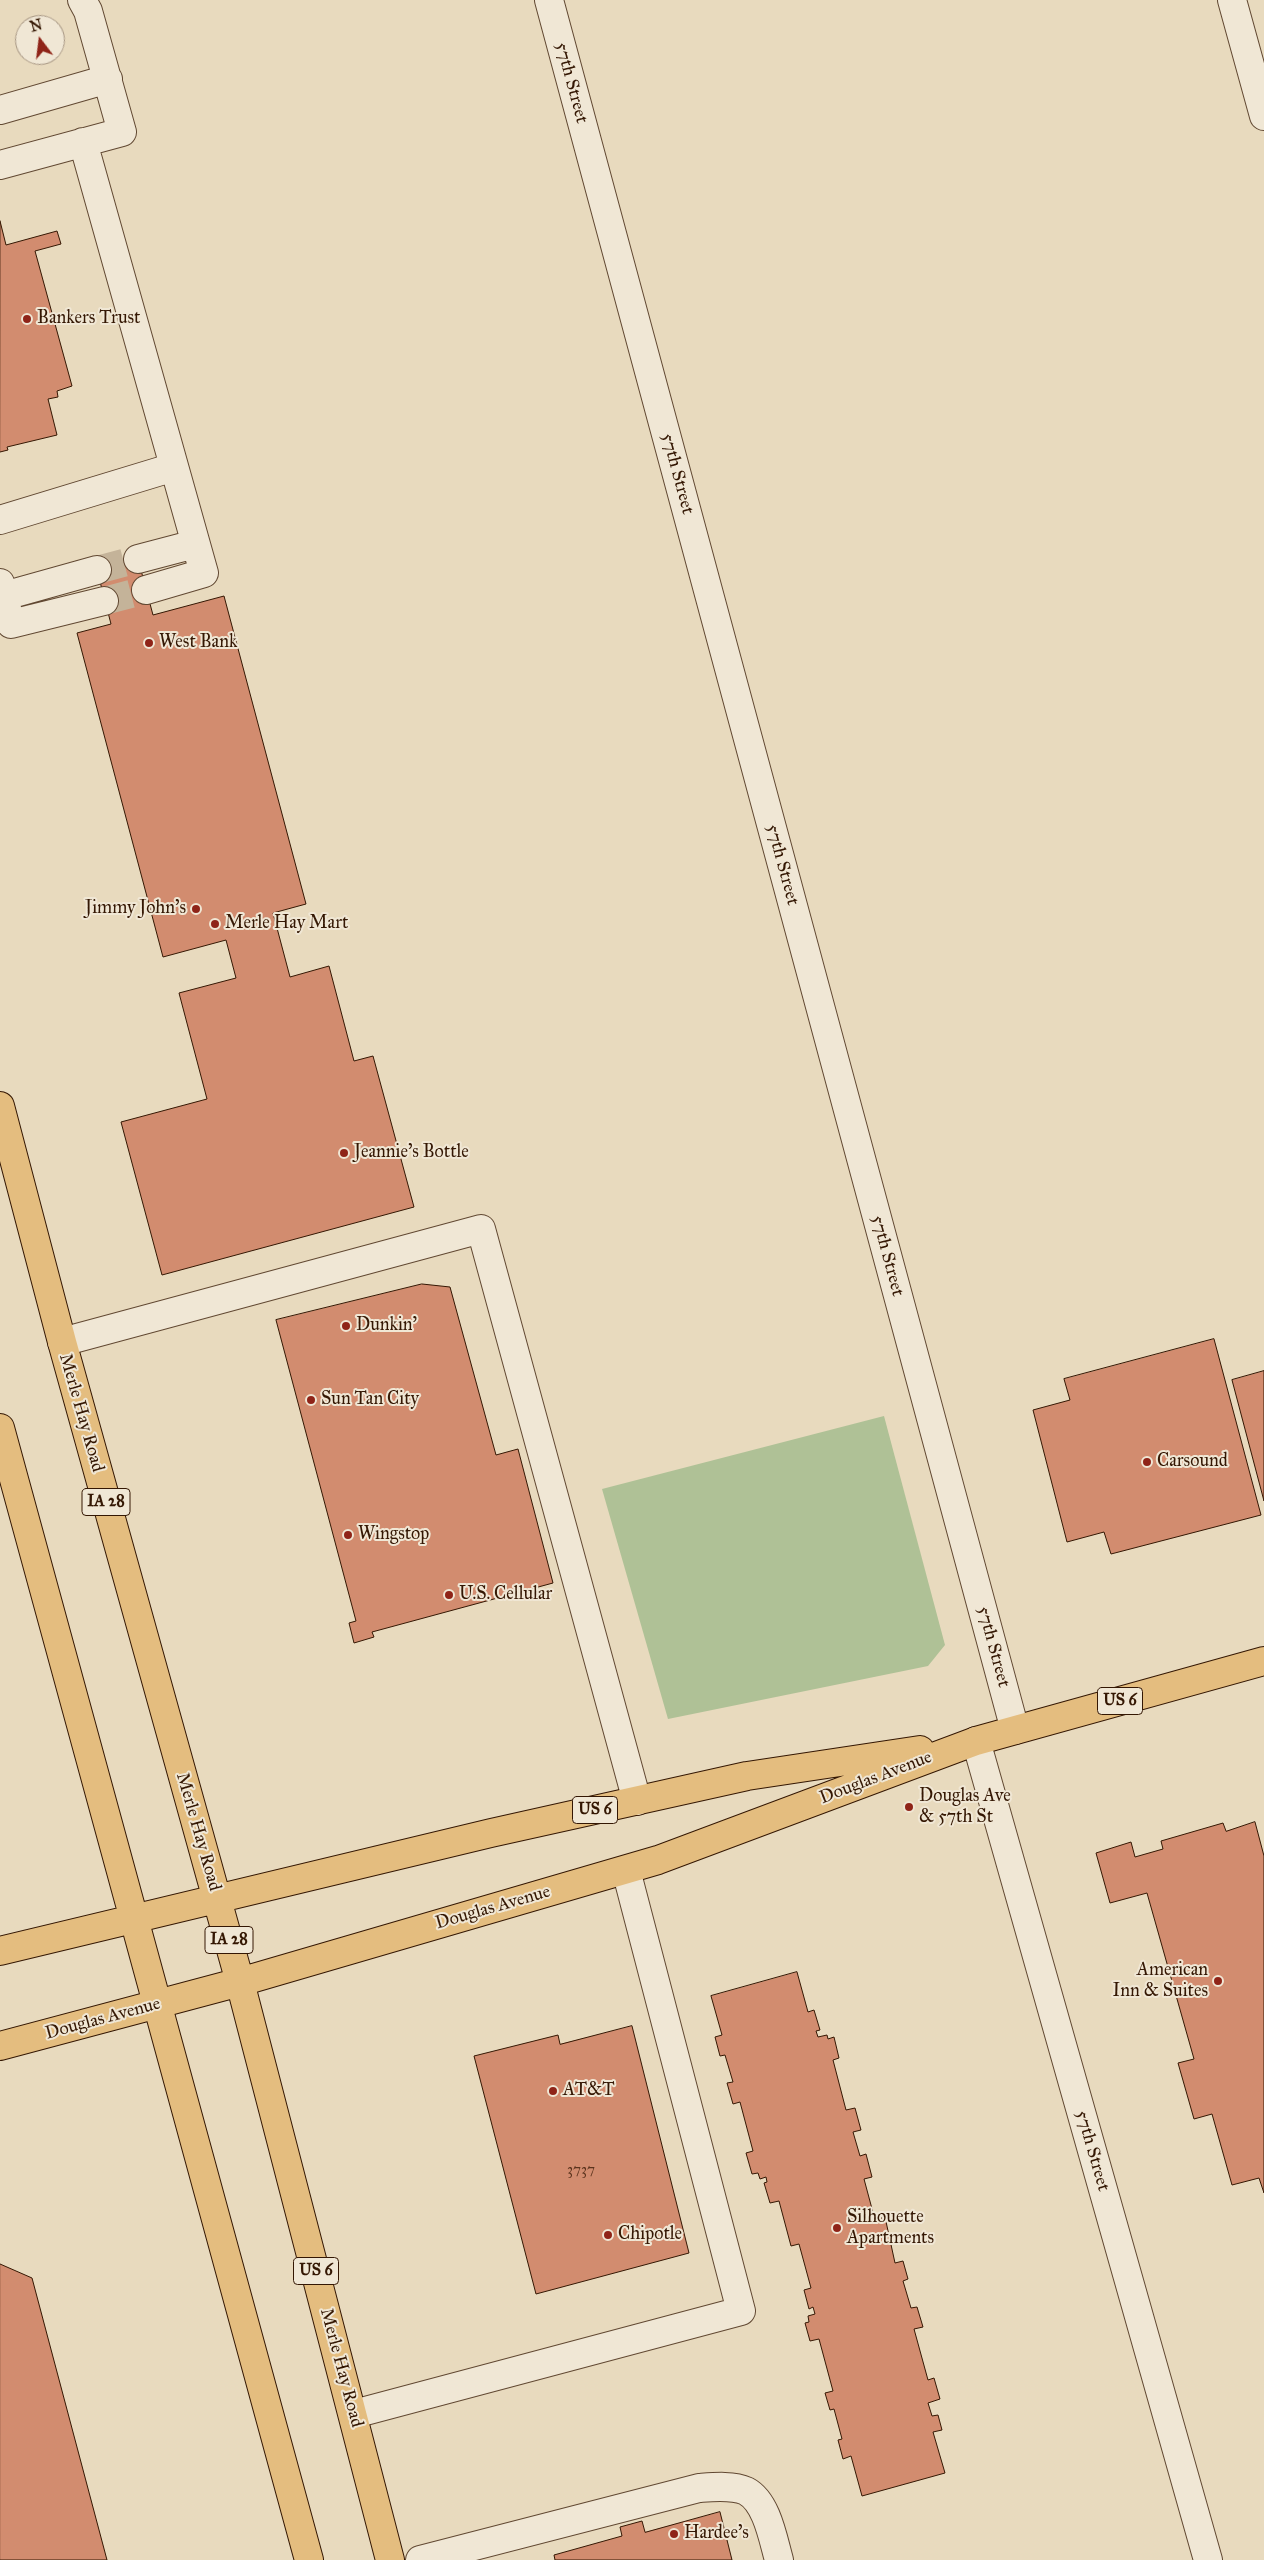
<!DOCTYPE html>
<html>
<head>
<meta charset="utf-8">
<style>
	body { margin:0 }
	#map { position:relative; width:1264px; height:2560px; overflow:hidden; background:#e8dabe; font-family:"IM FELL Great Primer",serif }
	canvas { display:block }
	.north { position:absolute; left:15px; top:15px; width:50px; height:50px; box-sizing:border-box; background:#f0e7d5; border:1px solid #a59481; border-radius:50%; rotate:345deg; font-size:14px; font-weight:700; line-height:20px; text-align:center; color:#341703 }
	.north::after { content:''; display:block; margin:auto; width:18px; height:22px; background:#8f2418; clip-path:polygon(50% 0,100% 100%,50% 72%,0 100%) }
</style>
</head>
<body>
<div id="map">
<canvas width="1264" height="2560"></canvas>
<div class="north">N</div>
</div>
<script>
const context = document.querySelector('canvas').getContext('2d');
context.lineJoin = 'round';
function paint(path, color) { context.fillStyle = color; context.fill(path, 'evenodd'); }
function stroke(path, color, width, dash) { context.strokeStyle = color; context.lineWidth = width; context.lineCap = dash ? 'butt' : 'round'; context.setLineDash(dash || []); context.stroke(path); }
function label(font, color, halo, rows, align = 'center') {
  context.font = font + ' "IM FELL Great Primer",serif'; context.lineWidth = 4; context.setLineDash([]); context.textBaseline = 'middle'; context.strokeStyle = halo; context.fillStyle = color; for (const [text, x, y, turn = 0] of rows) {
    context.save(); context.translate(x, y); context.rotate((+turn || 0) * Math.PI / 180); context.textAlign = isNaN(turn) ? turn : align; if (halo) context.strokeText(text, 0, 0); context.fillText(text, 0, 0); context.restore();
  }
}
paint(new Path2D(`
	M884,1416L945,1645L928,1666L668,1719L602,1489Z`), '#afc196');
const building = new Path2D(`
	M0,221L6,245L57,231L61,244L35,251L72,386L57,391L58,397L48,399L57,435L7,447L8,450L0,452Z
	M138,559L153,615L224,596L306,904L273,913L290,977L329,966L354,1061L373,1056L414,1207L162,1275L121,1122L207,1099L179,993L236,978L226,940L163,957L77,633L111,624L97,570Z
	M422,1284L450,1287L496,1455L518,1449L553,1583L372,1632L374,1637L354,1643L349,1623L356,1621L276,1320Z
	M1214,1339L1261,1515L1111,1554L1104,1532L1067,1542L1033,1410L1070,1400L1064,1379Z
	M1264,1371V1501L1232,1380Z
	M1255,1822L1264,1856V2193L1259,2178L1232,2185L1212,2114L1194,2119L1178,2063L1194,2059L1147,1893L1110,1903L1096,1853L1131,1842L1135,1857L1163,1849L1161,1841L1223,1823L1226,1831Z
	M797,1972L808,2012L814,2010L820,2030L816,2031L818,2037L827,2035L828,2039L834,2037L839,2058L833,2060L846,2110L855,2108L861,2130L853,2132L860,2156L866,2154L872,2177L864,2179L875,2220L885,2217L895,2263L903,2261L908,2279L903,2281L911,2308L917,2307L923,2327L914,2329L928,2380L934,2378L940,2399L928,2403L932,2416L938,2415L942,2430L933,2432L945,2473L862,2496L851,2456L843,2459L838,2440L842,2439L834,2409L830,2410L825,2393L833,2391L819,2339L810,2341L805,2323L809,2322L808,2316L815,2314L813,2307L809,2309L804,2290L811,2288L799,2244L791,2246L779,2201L770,2203L764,2183L767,2182L766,2177L760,2179L758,2173L752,2174L746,2153L753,2151L740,2102L733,2104L727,2083L733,2082L725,2055L720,2056L715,2037L722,2035L711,1996Z
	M632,2026L689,2253L536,2294L474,2056L558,2035L560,2044Z
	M0,2264L32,2278L107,2560H0Z
	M720,2512L732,2560H555L554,2555L622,2536L620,2527L642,2521L645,2532Z`);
paint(building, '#d28c6f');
stroke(building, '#341703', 1);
stroke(new Path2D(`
	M97,570L138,559
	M104,601L146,590`), '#c4b399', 28, [28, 14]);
const minor = new Path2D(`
	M549,0L1015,1730
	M1232,0L1264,116
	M0,110L108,79
	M83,142L204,573L146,590
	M0,165L122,132L88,11L82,0
	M0,520L174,467
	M138,559L195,544
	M0,583L11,624L104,601
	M4,596L97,570
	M62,1342L481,1229L637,1801
	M976,1741L1208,2560
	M354,2414L741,2311L626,1870
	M420,2560L699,2488C713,2487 733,2485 746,2491C767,2502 773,2539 779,2560`);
const major = new Path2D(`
	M0,1106L62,1342L240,1982L390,2560
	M0,1428L309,2560
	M0,1951L491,1833L747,1776L920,1750
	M0,2046L240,1982L658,1860L976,1741L1264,1661`);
stroke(minor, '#614832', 30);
stroke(major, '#341703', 30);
stroke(minor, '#f0e7d5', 28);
stroke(major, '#e4bd7f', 28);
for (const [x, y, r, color] of [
	[27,319,5,"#8f2418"],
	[149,643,5,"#8f2418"],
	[196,909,5,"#8f2418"],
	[215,924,5,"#8f2418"],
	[344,1153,5,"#8f2418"],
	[346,1326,5,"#8f2418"],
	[311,1400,5,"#8f2418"],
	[1147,1462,5,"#8f2418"],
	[348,1535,5,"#8f2418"],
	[449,1595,5,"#8f2418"],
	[909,1807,5,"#8f2418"],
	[1218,1981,5,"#8f2418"],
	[553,2091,5,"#8f2418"],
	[837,2228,5,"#8f2418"],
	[608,2235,5,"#8f2418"],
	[674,2534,5,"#8f2418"]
]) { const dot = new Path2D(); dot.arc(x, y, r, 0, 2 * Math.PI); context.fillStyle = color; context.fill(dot); stroke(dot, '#f0e7d5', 2); }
label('15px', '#5c341e', null, [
	["3737",581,2170]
]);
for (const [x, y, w] of [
	[106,1502,48],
	[1120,1701,45],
	[595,1810,45],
	[229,1940,48],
	[316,2271,45]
]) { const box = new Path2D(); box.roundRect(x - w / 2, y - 13.5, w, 27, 4); context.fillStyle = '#f0e7d5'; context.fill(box); stroke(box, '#341703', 1); }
label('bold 16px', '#341703', null, [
	["IA 28",106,1502],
	["US 6",1120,1701],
	["US 6",595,1810],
	["IA 28",229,1940],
	["US 6",316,2271]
]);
label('18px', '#341703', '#f0e7d5', [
	["57th Street",571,83,75],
	["57th Street",677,474,75],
	["57th Street",782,865,75],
	["57th Street",887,1256,75],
	["Merle Hay Road",81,1413,74],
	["57th Street",993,1647,75],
	["Douglas Avenue",876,1778,-21],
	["Merle Hay Road",198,1832,74],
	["Douglas Avenue",493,1908,-16],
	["Douglas Avenue",103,2019,-15],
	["57th Street",1092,2151,74],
	["Merle Hay Road",341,2368,75]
]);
label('18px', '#341703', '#f0e7d5', [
	["Bankers Trust",37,319],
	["West Bank",159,643],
	["Jimmy John's",186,909,"right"],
	["Merle Hay Mart",225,924],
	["Jeannie's Bottle",354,1153],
	["Dunkin'",356,1326],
	["Sun Tan City",321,1400],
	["Carsound",1157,1462],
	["Wingstop",358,1535],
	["U.S. Cellular",459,1595],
	["Douglas Ave",919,1797],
	["& 57th St",919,1818],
	["American",1208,1971,"right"],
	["Inn & Suites",1208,1992,"right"],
	["AT&T",563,2091],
	["Silhouette",847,2218],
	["Apartments",847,2239],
	["Chipotle",618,2235],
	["Hardee's",684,2534]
], 'left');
</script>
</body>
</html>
